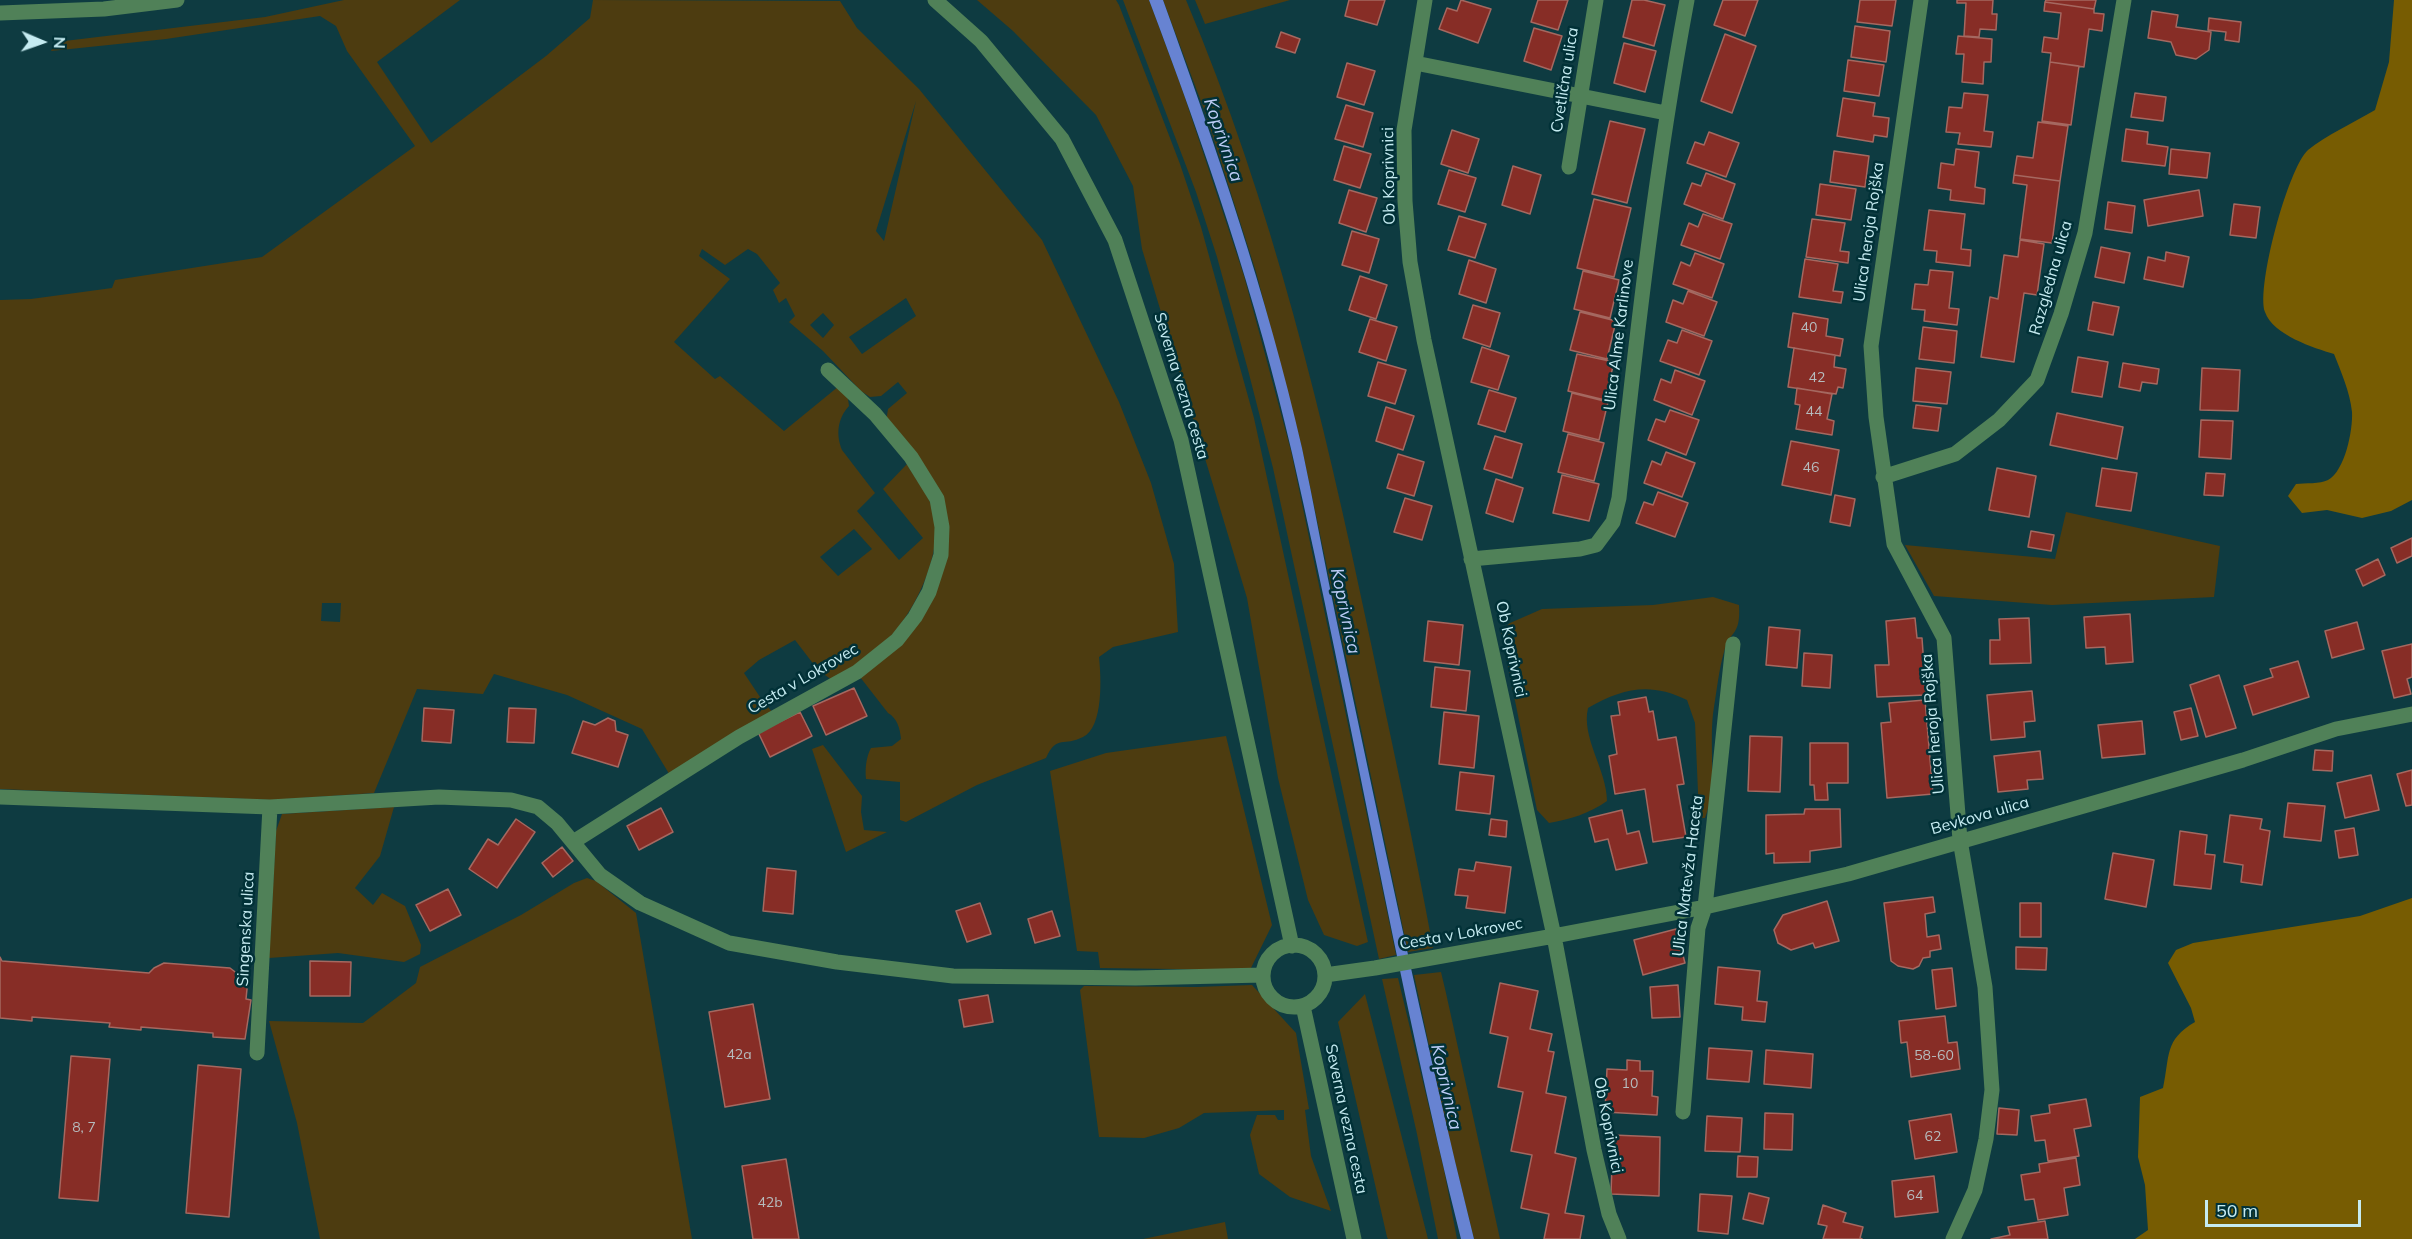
<!DOCTYPE html>
<html>
<head>
<meta charset="utf-8">
<style>
	body { margin:0 }
	#map { position:relative; width:2412px; height:1239px; overflow:hidden; background:#0e3b41; font-family:Mulish,sans-serif }
	canvas { display:block }
	.north { position:absolute; left:12px; top:12px; width:60px; height:60px; -webkit-text-stroke:4px #013137; paint-order:stroke; rotate:92deg; font-size:16px; font-weight:700; line-height:24px; text-align:center; color:#c5ebf1 }
	.north::after { content:''; display:block; margin:auto; width:21px; height:27px; background:#c5ebf1; clip-path:polygon(50% 0,100% 100%,50% 72%,0 100%) }
	.scale { position:absolute; left:2205px; top:1200px; width:156px; height:27px; box-sizing:border-box; border:3px solid #c5ebf1; border-top:0; padding-left:8px; font-size:18px; line-height:21px; white-space:nowrap; color:#c5ebf1; -webkit-text-stroke:4px #013137; paint-order:stroke }
</style>
</head>
<body>
<div id="map">
<canvas width="2412" height="1239"></canvas>
<div class="north">N</div>
<div class="scale">50 m</div>
</div>
<script>
const context = document.querySelector('canvas').getContext('2d');
context.lineJoin = 'round';
function paint(path, color) { context.fillStyle = color; context.fill(path, 'evenodd'); }
function stroke(path, color, width, dash) { context.strokeStyle = color; context.lineWidth = width; context.lineCap = dash ? 'butt' : 'round'; context.setLineDash(dash || []); context.stroke(path); }
function label(font, color, halo, rows, align = 'center') {
  context.font = font + ' Mulish,sans-serif'; context.lineWidth = 5; context.setLineDash([]); context.textBaseline = 'middle'; context.strokeStyle = halo; context.fillStyle = color; for (const [text, x, y, turn = 0] of rows) {
    context.save(); context.translate(x, y); context.rotate((+turn || 0) * Math.PI / 180); context.textAlign = isNaN(turn) ? turn : align; if (halo) context.strokeText(text, 0, 0); context.fillText(text, 0, 0); context.restore();
  }
}
paint(new Path2D(`
	M344,0H460L377,62L431,143L546,56L590,18L593,0L840,1L857,28L919,89L1042,240L1119,402L1151,483L1174,564L1178,632L1113,647L1099,657C1101,676 1104,727 1083,737C1064,747 1057,734 1046,758L977,785L906,822L900,820V782L866,779C865,769 866,757 871,748L892,746L901,739C900,728 897,718 888,713L860,677L913,625L946,527L886,422L888,409L907,393L898,382L881,396L870,397L861,391L823,351L789,322L795,316L786,298L779,303L773,290L780,283L757,254L748,249L725,265L702,249L699,256L730,279L674,342L715,379L720,376L784,431L839,386L848,399L849,406C837,419 836,435 842,450L875,493L857,511L899,560L923,538L883,489L907,464C914,477 925,490 931,504C949,548 912,621 878,649C864,661 847,670 832,680L818,670L795,640L759,660L744,673L762,700L774,714L671,777L642,729L567,695L494,674L483,694L417,689L374,793L272,800L0,789V300L31,299L112,288L115,280L262,257L415,146L347,51L336,26L320,16L166,39L51,51L56,42L265,17ZM916,101L884,241L876,231ZM906,298L916,316L862,354L849,337ZM823,313L834,325L823,338L810,325ZM854,529L872,549L838,576L820,557ZM322,603H341L340,622L321,621Z
	M977,0H1116L1119,5L1180,164L1201,227L1254,418L1368,942L1357,946L1324,935L1308,900L1278,778L1247,598L1142,249L1133,186L1096,115L1013,31Z
	M1123,0H1149L1182,89L1244,276L1291,451L1396,955L1379,959L1273,468L1248,370L1217,257L1196,192Z
	M1163,0H1186C1272,203 1324,419 1369,634C1391,739 1414,843 1433,948L1408,952L1301,444L1256,272L1206,115Z
	M1195,0H1290L1205,24Z
	M2066,512L2220,546L2214,597L2052,605L1934,596L1905,545L2055,559Z
	M1713,597L1739,605C1741,637 1730,629 1724,652C1719,669 1717,689 1714,707C1708,741 1718,785 1705,818H1702L1699,815L1695,723L1687,700C1650,682 1623,688 1588,708C1581,738 1607,770 1607,801C1589,814 1570,819 1549,823L1537,810L1501,631L1510,623L1542,609L1653,605Z
	M1226,736L1272,925L1250,970L1100,968L1098,952L1077,951L1050,771L1106,753Z
	M823,745L862,796L861,812L864,830L887,832L846,852L812,749Z
	M394,807L380,856L355,888L373,905L382,893L405,906L421,945L420,954L404,962L338,953L269,958L276,831L282,814Z
	M587,878L596,881L636,913L692,1239H320L297,1123L269,1021L363,1023L416,983L420,967L521,915L574,883Z
	M1441,972L1446,993L1500,1239H1474L1445,1121L1414,975Z
	M1398,978L1444,1170L1457,1239H1438L1417,1134L1382,979Z
	M1252,985L1296,1033L1309,1109L1305,1110L1311,1156L1331,1211L1290,1197L1259,1174L1250,1135L1257,1115H1275L1278,1120H1284V1110L1204,1113L1179,1128L1144,1138L1099,1137L1080,990L1084,986L1196,987Z
	M1365,994L1428,1239H1388L1387,1237L1338,1022Z
	M1225,1222L1228,1239H1143Z`), '#4d3c10');
paint(new Path2D(`
	M2394,0H2412V500L2391,511L2362,518L2327,510L2302,513L2288,496L2296,484C2305,483 2320,484 2328,480C2345,471 2353,430 2352,412C2350,392 2341,372 2334,354C2314,348 2273,335 2265,312C2256,287 2288,168 2308,150C2325,136 2355,122 2375,110L2389,62Z
	M2412,898V1239H2135L2148,1230L2145,1185L2138,1157L2140,1097L2163,1088C2170,1056 2164,1040 2195,1022L2191,1008L2168,963L2176,950L2193,943L2360,916Z`), '#775c02');
paint(new Path2D(`
	M1149,0H1163C1216,147 1267,295 1302,448C1314,504 1324,561 1336,618C1380,825 1423,1033 1474,1239H1461C1396,979 1352,715 1292,453C1257,299 1205,148 1149,0Z`), '#6783d2');
const building = new Path2D(`
	M1349,0H1385L1377,25L1345,16Z
	M1461,0L1491,9L1478,43L1439,29L1447,8L1457,11Z
	M1538,0H1568L1558,30L1531,22Z
	M1632,0H1644L1665,5L1654,46L1623,37Z
	M1723,0H1758L1745,36L1714,25Z
	M1860,0H1896L1892,26L1857,22Z
	M1957,0H1993L1992,14H1997L1996,30L1980,29L1979,37L1964,36L1966,3H1957Z
	M2046,0H2096L2094,9L2045,2Z
	M2045,2L2094,9V13L2104,14L2102,31L2089,29L2084,67L2050,62L2051,53L2042,52L2044,37L2058,39L2061,13L2044,11Z
	M2152,11L2178,15L2176,27L2211,32L2209,50L2196,59L2176,55L2171,42L2148,38Z
	M2209,18L2241,22L2239,42L2225,40L2226,32L2208,30Z
	M1855,26L1890,31L1886,62L1851,57Z
	M1534,28L1562,36L1551,70L1524,61Z
	M1281,32L1300,39L1295,53L1276,47Z
	M1725,34L1756,46L1732,113L1701,101Z
	M1958,36L1992,39L1991,62H1984L1983,84L1962,82L1964,54H1956Z
	M1624,43L1656,51L1645,92L1614,83Z
	M1848,60L1884,65L1879,96L1844,91Z
	M2050,62L2079,66L2071,125L2042,121Z
	M1347,63L1375,71L1364,105L1337,97Z
	M1964,93L1988,95L1984,131L1993,132L1991,147L1958,144L1960,133L1946,132L1949,107L1962,108Z
	M2135,93L2166,97L2163,121L2131,117Z
	M1843,98L1875,103L1873,116L1889,118L1887,137L1874,135L1873,142L1837,136Z
	M1346,105L1373,113L1363,147L1335,139Z
	M1610,121L1645,129L1627,203L1592,194Z
	M2038,122L2068,126L2060,181L2014,175L2017,156L2033,158Z
	M2126,129L2148,132L2147,144L2168,147L2165,166L2122,161Z
	M1452,130L1479,139L1468,173L1441,164Z
	M1709,132L1739,143L1726,177L1687,163L1695,142L1704,145Z
	M1344,146L1371,154L1360,188L1334,180Z
	M1956,149L1979,152L1975,187L1985,189L1984,204L1950,200L1951,190L1938,188L1941,163L1954,165Z
	M2171,149L2210,153L2207,178L2169,174Z
	M1834,151L1869,156L1865,187L1830,182Z
	M1513,166L1541,175L1530,214L1502,205Z
	M1449,170L1476,178L1465,212L1438,204Z
	M1706,173L1735,184L1723,219L1684,204L1692,183L1701,186Z
	M2014,175L2060,181L2052,243L2020,239L2027,185L2013,183Z
	M1820,184L1856,189L1851,220L1816,215Z
	M1349,190L1377,198L1366,232L1339,223Z
	M2199,190L2203,216L2148,226L2144,200Z
	M1594,199L1631,208L1614,277L1577,268Z
	M2108,202L2135,206L2132,233L2105,229Z
	M2234,204L2260,207L2256,238L2230,235Z
	M1929,210L1965,214L1961,249L1971,250L1970,266L1936,262L1937,251L1924,250Z
	M1703,214L1732,224L1720,259L1681,245L1689,223L1698,227Z
	M1459,216L1486,224L1475,258L1448,250Z
	M1812,219L1845,223L1840,251L1849,252L1848,263L1806,257Z
	M1352,231L1379,239L1369,273L1342,265Z
	M2020,240L2044,244L2037,295L2024,293L2014,362L1981,357L1990,297L1998,299L2004,255L2018,257Z
	M2101,247L2130,253L2124,283L2095,277Z
	M2166,252L2189,257L2183,287L2144,279L2148,257L2165,261Z
	M1695,253L1724,264L1712,298L1673,284L1681,262L1690,266Z
	M1805,259L1838,264L1833,291L1843,292L1841,303L1799,297Z
	M1469,260L1496,269L1486,303L1459,294Z
	M1930,270L1953,272L1949,308L1959,309L1957,325L1924,321L1925,310L1912,309L1915,284L1928,285Z
	M1583,271L1619,280L1610,318L1574,309Z
	M1360,276L1387,285L1376,319L1349,310Z
	M1688,291L1717,302L1704,336L1666,322L1673,300L1683,304Z
	M2093,302L2119,307L2113,335L2088,330Z
	M1473,305L1500,313L1490,347L1463,338Z
	M1580,312L1616,321L1607,359L1570,350Z
	M1793,313L1828,319L1826,336L1843,339L1840,356L1788,347Z
	M1370,319L1397,327L1386,361L1359,352Z
	M1923,327L1957,331L1954,363L1919,359Z
	M1682,330L1712,341L1699,375L1660,361L1668,340L1677,343Z
	M1482,347L1509,356L1498,390L1471,382Z
	M1794,348L1835,355L1834,367L1846,369L1843,388L1838,387L1836,394L1788,387Z
	M1577,354L1614,362L1605,400L1568,391Z
	M2078,357L2108,362L2102,397L2072,392Z
	M1378,362L1406,370L1395,404L1368,396Z
	M2123,363L2159,369L2157,384L2142,382L2140,391L2119,387Z
	M1916,368L1951,372L1947,404L1913,401Z
	M2202,368L2240,370L2238,411L2200,410Z
	M1675,370L1705,381L1692,415L1654,400L1661,379L1671,383Z
	M1797,388L1832,394L1827,419L1834,421L1832,435L1796,429L1800,405L1795,404Z
	M1489,390L1516,398L1505,432L1478,424Z
	M1572,393L1608,402L1599,440L1563,431Z
	M1916,405L1941,408L1938,431L1913,428Z
	M1386,407L1414,416L1403,450L1376,441Z
	M1670,410L1699,420L1686,455L1648,440L1656,419L1665,422Z
	M2057,413L2123,427L2117,459L2050,445Z
	M2201,420L2233,421L2231,459L2199,457Z
	M1568,434L1604,443L1594,481L1558,472Z
	M1495,436L1522,444L1512,478L1484,469Z
	M1791,441L1839,450L1831,495L1782,485Z
	M1666,452L1695,463L1682,497L1644,483L1652,461L1661,465Z
	M1398,454L1424,462L1414,496L1387,488Z
	M1997,468L2036,476L2029,517L1989,510Z
	M2102,468L2137,473L2131,511L2096,506Z
	M2206,473L2225,474L2223,496L2204,495Z
	M1562,475L1599,484L1589,521L1553,513Z
	M1496,479L1523,488L1513,522L1486,513Z
	M1658,492L1688,503L1675,537L1636,523L1644,502L1653,505Z
	M1835,495L1855,499L1850,526L1830,522Z
	M1405,498L1432,506L1422,540L1394,532Z
	M2031,531L2054,535L2051,551L2028,547Z
	M2412,538V556L2397,563L2391,548Z
	M2378,559L2385,575L2363,586L2356,570Z
	M2130,614L2133,662L2106,664L2105,647L2086,648L2084,617Z
	M1915,618L1917,638H1922L1926,695L1877,697L1875,665H1889L1886,621Z
	M2029,618L2031,663L1990,664V640H2000L1999,619Z
	M1428,621L1463,625L1459,665L1424,661Z
	M2357,622L2364,649L2332,658L2325,631Z
	M1769,627L1800,630L1797,668L1766,665Z
	M2412,644V677L2407,679L2411,694L2394,698L2382,651Z
	M1804,653L1832,655L1830,688L1802,686Z
	M2298,661L2309,697L2253,715L2244,686L2273,677L2270,669Z
	M1435,667L1470,671L1466,711L1431,707Z
	M2219,675L2236,728L2206,737L2190,685Z
	M854,688L867,716L826,735L813,706Z
	M2032,691L2035,721L2024,722L2025,737L1991,740L1987,695Z
	M1646,697L1649,712L1653,711L1658,740L1676,737L1684,784L1677,785L1686,837L1653,842L1645,789L1615,794L1609,756L1617,754L1611,716L1620,715L1618,702Z
	M1925,700L1933,794L1887,798L1881,723L1891,722L1889,703Z
	M424,708L454,710L451,743L422,741Z
	M509,708L536,709L534,743L507,742Z
	M2191,708L2198,736L2181,740L2174,712Z
	M800,712L812,736L770,757L758,732Z
	M1444,712L1479,716L1474,768L1439,764Z
	M608,718L615,721L616,731L628,735L618,767L572,753L583,721L595,725Z
	M2142,721L2145,754L2102,758L2098,725Z
	M1750,736L1782,737L1780,792L1748,791Z
	M1810,743H1848V783H1827L1828,800H1815L1814,785H1810Z
	M2315,750L2333,751L2332,771L2313,770Z
	M2040,751L2043,779L2027,780L2028,789L1998,792L1994,756Z
	M2412,770V805L2406,806L2397,774Z
	M1460,772L1494,776L1490,814L1456,810Z
	M2371,775L2379,810L2345,818L2337,783Z
	M2288,803L2325,806L2321,841L2284,837Z
	M661,808L673,832L639,850L627,826Z
	M1805,809H1840L1841,847L1810,851V862L1774,863V853L1766,854V815L1804,814Z
	M1622,810L1627,834L1639,831L1647,863L1616,870L1608,839L1595,842L1589,818Z
	M2230,815L2262,819L2260,829L2270,831L2262,885L2241,882L2243,865L2224,862Z
	M516,819L535,832L497,888L469,869L488,839L498,845Z
	M1491,819L1507,821L1506,837L1489,835Z
	M2354,828L2358,855L2339,858L2335,831Z
	M2180,831L2207,835L2205,854L2215,855L2211,889L2174,885Z
	M562,847L573,861L553,877L542,863Z
	M2113,853L2154,860L2146,907L2105,899Z
	M1476,862L1511,867L1505,913L1466,908L1468,896L1455,895L1459,869L1474,871Z
	M767,868L796,871L793,914L763,911Z
	M448,889L461,915L430,931L416,905Z
	M1933,897L1935,912L1925,914L1927,937L1939,935L1941,949L1930,951V957L1923,958L1919,966L1913,969L1898,966L1891,961L1884,903Z
	M1827,901L1839,941L1815,948L1813,943L1791,950L1778,943L1774,930L1783,915Z
	M980,903L991,934L967,942L956,911Z
	M2020,903H2041V937H2020Z
	M1052,911L1060,936L1035,943L1028,919Z
	M1676,929L1685,963L1643,975L1634,940Z
	M2016,947L2047,948L2046,970L2016,969Z
	M0,957L2,961L149,973L154,968L164,963L230,968L243,978L247,989L246,999L251,1000L245,1039L213,1037V1033L141,1027V1030L109,1027L110,1023L32,1017V1021L0,1018Z
	M310,961L351,962L350,996H310Z
	M1718,967L1760,971L1757,1001L1767,1002L1765,1022L1742,1020L1743,1007L1715,1004Z
	M1952,968L1956,1006L1936,1009L1932,970Z
	M1500,983L1538,991L1530,1029L1552,1034L1548,1051L1554,1052L1546,1093L1566,1097L1555,1153L1576,1158L1565,1213L1584,1216L1580,1239H1544L1549,1214L1521,1208L1532,1155L1511,1151L1523,1092L1498,1087L1508,1037L1490,1033Z
	M1678,985L1680,1017L1652,1018L1650,987Z
	M988,995L993,1022L964,1027L959,1000Z
	M753,1004L770,1099L725,1107L709,1012Z
	M1945,1016L1948,1043L1957,1042L1960,1069L1911,1077L1907,1042L1901,1043L1899,1021Z
	M1709,1048L1752,1051L1749,1082L1707,1079Z
	M1766,1050L1813,1054L1811,1088L1764,1084Z
	M71,1056L110,1059L98,1201L59,1198Z
	M1627,1060L1640,1061V1071H1653L1652,1096L1658,1097L1657,1115L1605,1112L1607,1069L1627,1070Z
	M198,1065L241,1069L229,1217L186,1213Z
	M2086,1099L2091,1126L2074,1129L2079,1156L2048,1161L2045,1140L2035,1141L2031,1116L2050,1113L2049,1105Z
	M1999,1108L2019,1110L2017,1135L1997,1134Z
	M1765,1113L1793,1114L1792,1150L1764,1149Z
	M1951,1114L1957,1152L1915,1159L1909,1121Z
	M1707,1116L1742,1118L1740,1152L1705,1151Z
	M1613,1135L1660,1137L1659,1196L1611,1194Z
	M1738,1156L1758,1157L1757,1177H1737Z
	M2076,1158L2080,1185L2064,1188L2068,1215L2038,1220L2034,1199L2025,1200L2021,1175L2040,1172L2039,1164Z
	M786,1159L799,1239H753L742,1166Z
	M1934,1176L1938,1212L1895,1217L1892,1181Z
	M1749,1193L1769,1198L1763,1224L1743,1219Z
	M1700,1194L1732,1196L1728,1234L1698,1231Z
	M1823,1205L1846,1213L1843,1222L1863,1227L1860,1238L1862,1239H1823L1827,1226L1818,1224Z
	M2045,1221L2048,1239H1991L2010,1235L2008,1227Z`);
paint(building, '#872d26');
stroke(building, '#a56860', 1.5);
stroke(new Path2D(`
	M935,0L981,41L1062,139L1115,240L1181,440L1292,946
	M1425,0L1404,130L1405,201L1410,262L1424,340L1554,936L1594,1150L1609,1214L1619,1239
	M1921,0L1871,346L1876,417L1894,544L1944,638L1960,840L1985,987L1992,1090L1986,1139L1975,1190L1953,1239
	M0,13L104,9L177,0
	M1415,63L1666,113
	M1569,167L1596,0
	M1883,477L1955,454L1999,420L2037,380L2061,314L2085,233L2124,0
	M1471,559L1580,549L1596,545L1613,522L1619,498C1637,331 1656,165 1687,0
	M0,797L270,807L439,797L511,800L538,807L557,823L600,875L640,903L729,943L837,962L953,976L1136,978L1263,975
	M573,842L739,737L857,672L897,640L915,617L929,592L941,555L942,527L937,499L911,457L875,414L828,370
	M1263 976a31 31 0 1 1 62 0a31 31 0 1 1-62 0Z
	M1325,975L1375,968L1554,936L1705,907L1848,874L2243,760L2336,729L2412,714
	M1303,1006L1354,1239
	M257,1053L270,807
	M1683,1112L1698,928L1705,907L1733,644`), '#508158', 15);
label('14px', '#b6bcbe', null, [
	["40",1809,328],
	["42",1817,378],
	["44",1814,412],
	["46",1811,468],
	["42a",739,1055],
	["58-60",1934,1056],
	["10",1630,1084],
	["8, 7",84,1128],
	["62",1933,1137],
	["64",1915,1196],
	["42b",770,1203]
]);
label('16px', '#c5ebf1', '#013137', [
	["Cvetlična ulica",1565,80,-81],
	["Ob Koprivnici",1389,176,-91],
	["Ulica heroja Rojška",1869,232,-82],
	["Razgledna ulica",2051,278,-74],
	["Ulica Alme Karlinove",1619,335,-83],
	["Severna vezna cesta",1181,386,73],
	["Ob Koprivnici",1511,649,78],
	["Cesta v Lokrovec",803,679,-30],
	["Ulica heroja Rojška",1933,724,-95],
	["Bevkova ulica",1980,816,-16],
	["Ulica Matevža Haceta",1688,876,-83],
	["Singenska ulica",246,929,-87],
	["Cesta v Lokrovec",1461,934,-10],
	["Severna vezna cesta",1346,1119,78],
	["Ob Koprivnici",1608,1125,79]
]);
label('italic 18px', '#bcccf6', '#013137', [
	["Koprivnica",1223,140,71],
	["Koprivnica",1345,611,78],
	["Koprivnica",1446,1087,77]
]);
</script>
</body>
</html>
